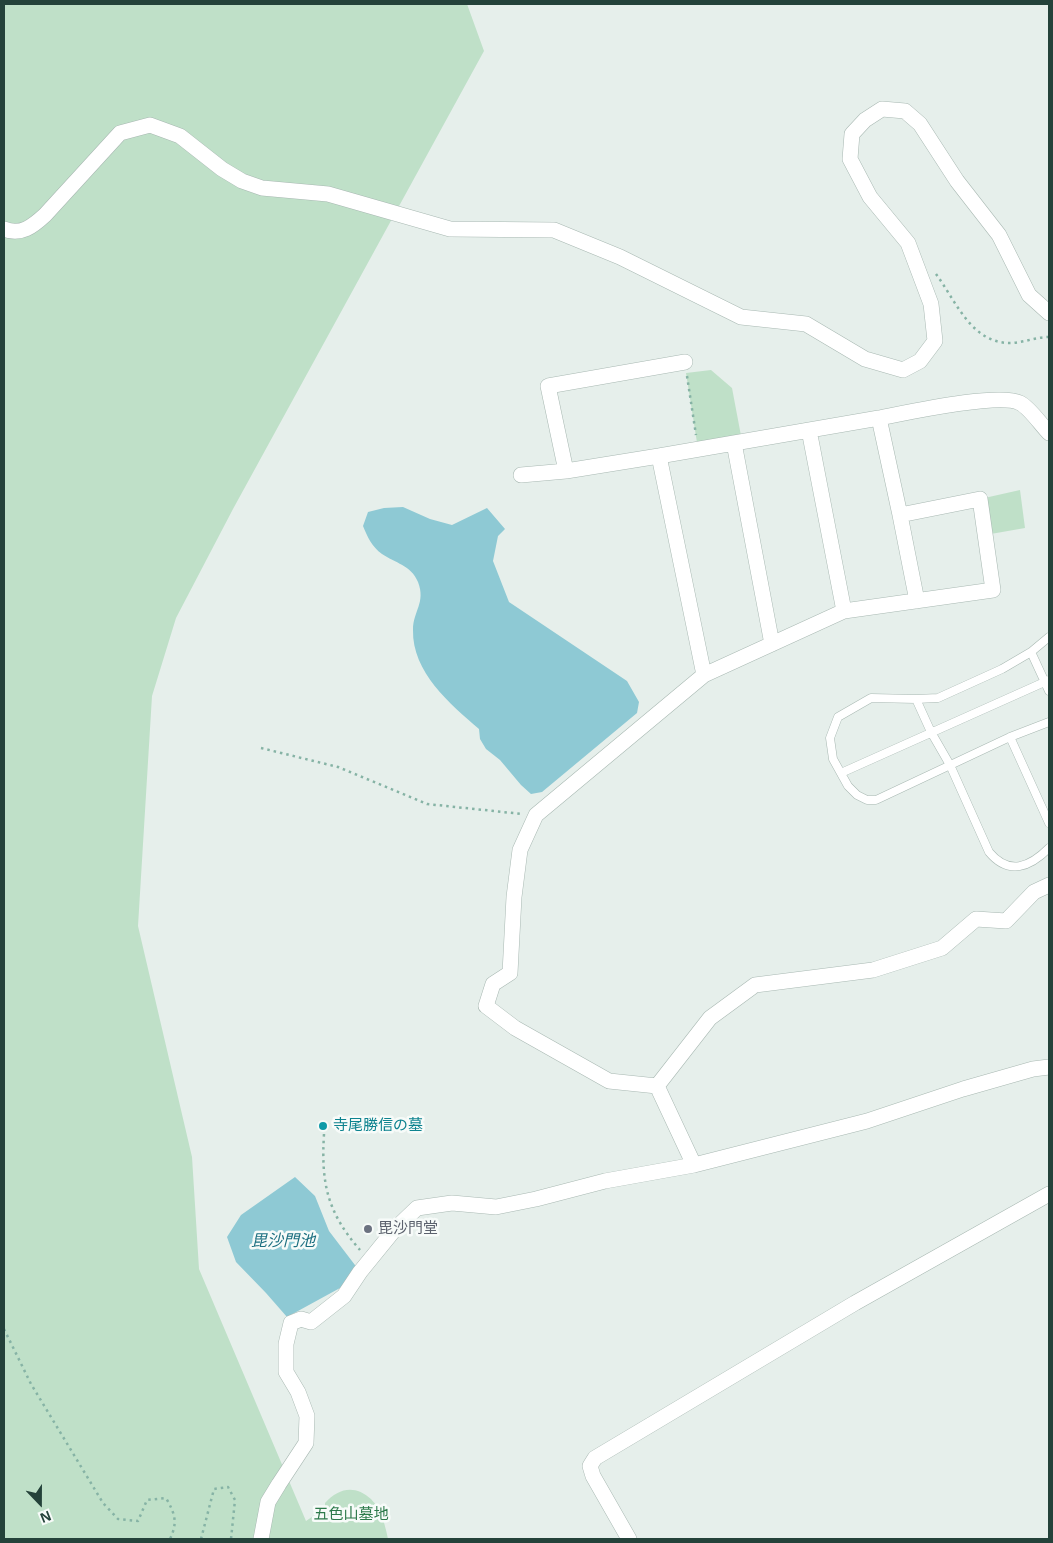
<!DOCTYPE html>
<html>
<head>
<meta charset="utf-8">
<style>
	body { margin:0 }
	#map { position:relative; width:1053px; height:1543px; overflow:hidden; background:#e6efeb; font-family:Helvetica,sans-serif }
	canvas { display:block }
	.frame { position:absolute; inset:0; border:5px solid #24423a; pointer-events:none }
	.north { position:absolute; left:15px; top:1478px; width:50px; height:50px; -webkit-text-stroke:4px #f7fbf9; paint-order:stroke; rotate:158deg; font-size:14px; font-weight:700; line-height:20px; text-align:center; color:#24423a }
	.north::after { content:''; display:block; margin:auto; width:18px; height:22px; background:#24423a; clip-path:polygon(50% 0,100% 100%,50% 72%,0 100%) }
</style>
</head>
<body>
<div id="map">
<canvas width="1053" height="1543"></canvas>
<div class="frame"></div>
<div class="north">N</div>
</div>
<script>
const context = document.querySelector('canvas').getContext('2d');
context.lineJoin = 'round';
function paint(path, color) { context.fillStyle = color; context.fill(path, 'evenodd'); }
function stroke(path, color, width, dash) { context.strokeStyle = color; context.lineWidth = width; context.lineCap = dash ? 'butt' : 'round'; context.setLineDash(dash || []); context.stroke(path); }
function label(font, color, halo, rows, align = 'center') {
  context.font = font + ' Helvetica,"Noto Sans JP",sans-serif'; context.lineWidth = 5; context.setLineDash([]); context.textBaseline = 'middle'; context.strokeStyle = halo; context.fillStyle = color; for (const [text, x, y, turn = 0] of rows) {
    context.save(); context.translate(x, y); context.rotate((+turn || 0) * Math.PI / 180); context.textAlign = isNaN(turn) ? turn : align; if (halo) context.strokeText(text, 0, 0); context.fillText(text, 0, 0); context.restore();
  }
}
paint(new Path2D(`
	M4,4H467L484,51L233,509L176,618L152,696L138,926L192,1157L199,1269L306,1521L325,1508V1503C339,1487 356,1485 371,1499C373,1502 377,1505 379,1508C383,1518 386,1529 388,1539H4Z
	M711,370L732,388L742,441L698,449L686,373Z
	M1020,490L1025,528L985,535L980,499Z`), '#bfe0c8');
paint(new Path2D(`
	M403,507L430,519L452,525L487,508L505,529L498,536L493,561L509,602L627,681L639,702L637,713L542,792L531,794L521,785L500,760L486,749L480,739L479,729C450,704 412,672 413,630C413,611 426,603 418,582C411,565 395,563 382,554C372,547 367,536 363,526L368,512L384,508Z
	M295,1177L315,1196L329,1231L358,1269L340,1288L287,1317L266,1293L236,1262L227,1237L241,1215Z`), '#8ec9d4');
const service = new Path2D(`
	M1049,637L1031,652L1002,669L938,698L916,699L931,732L950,765L989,852C1009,876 1030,867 1049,848
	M1031,652L1049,691
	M916,699L871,698L838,717L830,738L833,759L848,786L857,795L867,800H876L1010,737L1049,722
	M1010,737L1049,823
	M841,773L1049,680`);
const minor = new Path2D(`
	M4,229C21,236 33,226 45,215L120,133L150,125L180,136L222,169L242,181L262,188L328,194L450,229L554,230L620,257L741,317L806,324L865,359L903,370L920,361L935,341L931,304L908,243L870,197L850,159L852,134L865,120L882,109L905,111L920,124L957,181L999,235L1029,295L1049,313
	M879,418L900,515L980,499L993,590L844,611L704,675L659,456Z
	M879,418C906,413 999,392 1020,403C1030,408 1041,425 1049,433
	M809,430L844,611
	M734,443L772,644
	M566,471L548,386L685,362
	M521,475L566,471L659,456
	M900,515L917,601
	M657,1086L710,1018L755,985L873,970L942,948L976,919L1006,921L1034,892L1049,885
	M694,1165L657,1086L609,1081L515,1028L486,1006L493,984L510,973L514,897L520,850L536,815L704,675
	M261,1539L268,1502L279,1484L306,1443L307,1416L298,1392L286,1372V1344L291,1323L301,1319L311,1322L344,1296L360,1272L395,1229L417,1208L452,1203L496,1207L536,1199L605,1181L694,1165L867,1121L963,1089L1033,1069L1049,1067
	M629,1539L593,1476L590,1466L595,1458L855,1303L1049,1194`);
stroke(service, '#a8b8b2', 9);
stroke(minor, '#a8b8b2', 16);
stroke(new Path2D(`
	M936,274C956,301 971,343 1010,343C1023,343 1035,337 1049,337
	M687,376L696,435
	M261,748L338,767L427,804L522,814
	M324,1134C321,1183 327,1212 360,1250
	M4,1329L31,1384L103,1503L118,1519L138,1521L147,1500L166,1498C175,1514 178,1522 170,1539
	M201,1539L214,1489L228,1487L235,1500L231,1539`), '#86b3a5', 2.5, [2.5, 4]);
stroke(service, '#fff', 8);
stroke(minor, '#fff', 15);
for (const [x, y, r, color] of [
	[323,1126,5,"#0f9aa8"],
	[368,1229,5,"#6b7280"]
]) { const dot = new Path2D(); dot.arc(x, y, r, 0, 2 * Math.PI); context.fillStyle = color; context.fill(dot); stroke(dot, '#f7fbf9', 2); }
label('15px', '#0d838f', '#f7fbf9', [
	["寺尾勝信の墓",333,1126]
], 'left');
label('15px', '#5b616d', '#f7fbf9', [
	["毘沙門堂",378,1229]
], 'left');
label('15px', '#2d7a4b', '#f7fbf9', [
	["五色山墓地",351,1515]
]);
label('italic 16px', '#1c6f80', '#f7fbf9', [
	["毘沙門池",283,1242]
]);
</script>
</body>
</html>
